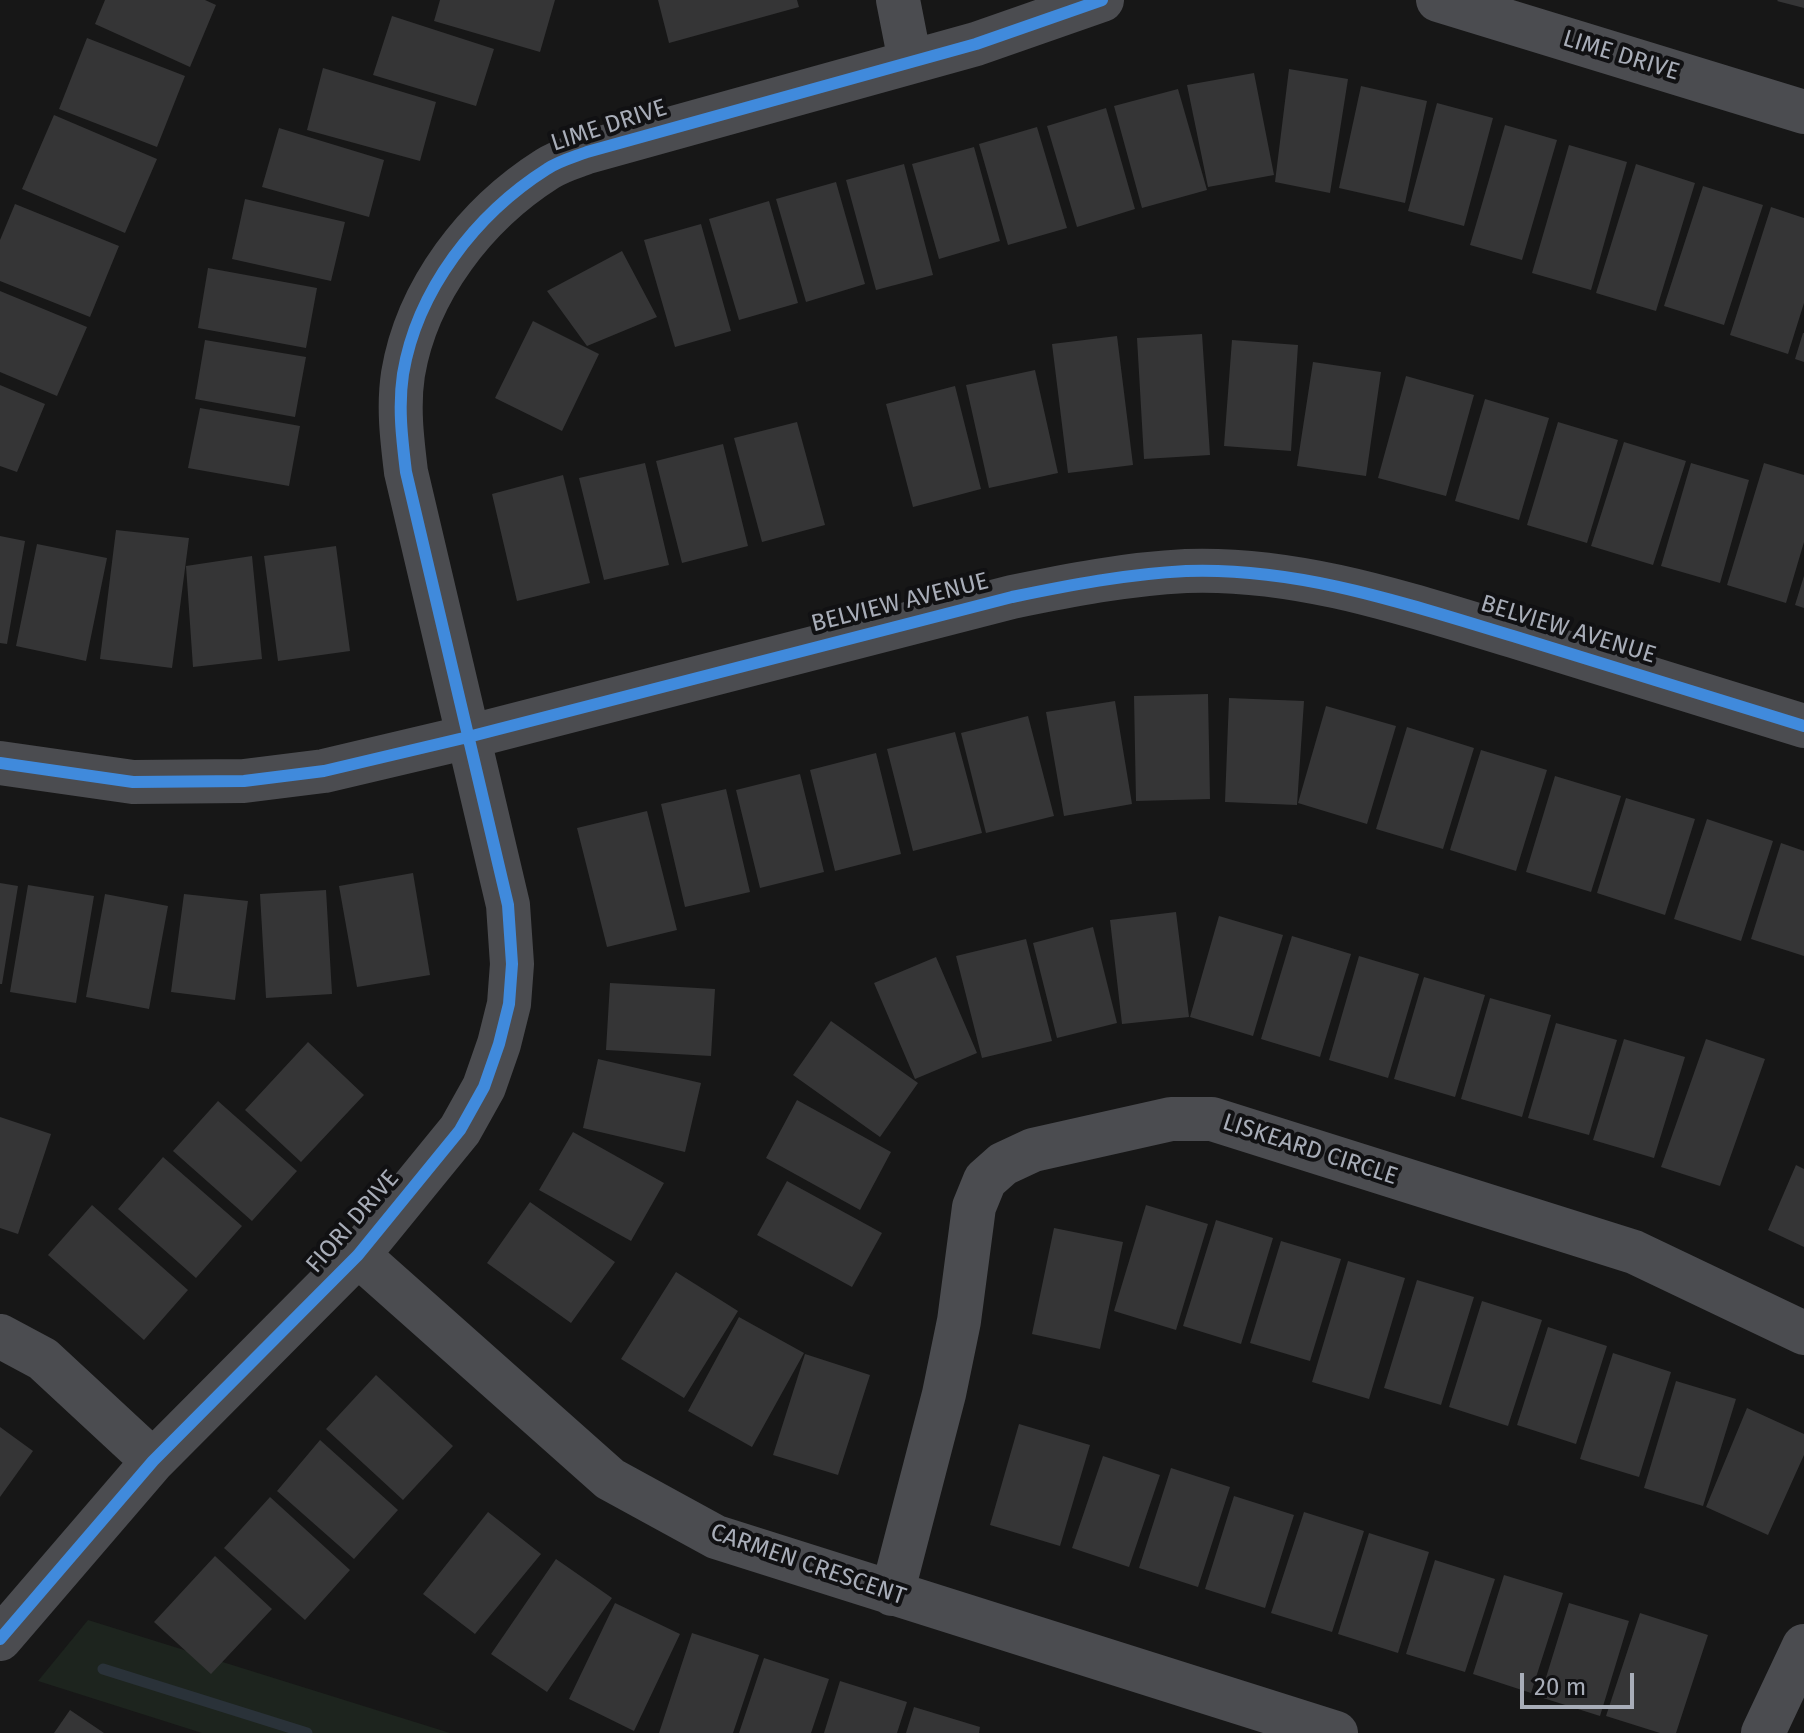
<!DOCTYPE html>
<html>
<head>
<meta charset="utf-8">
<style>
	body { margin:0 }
	#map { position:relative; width:1804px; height:1733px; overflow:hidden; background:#171717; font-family:"Fira Sans",sans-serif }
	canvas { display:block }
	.scale { position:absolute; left:1520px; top:1673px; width:114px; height:36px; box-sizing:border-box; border:4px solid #a8adb8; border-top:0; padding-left:10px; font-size:24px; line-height:28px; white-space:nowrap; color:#a8adb8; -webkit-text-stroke:6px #111113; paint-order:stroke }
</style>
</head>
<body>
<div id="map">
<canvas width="1804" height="1733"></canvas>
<div class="scale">20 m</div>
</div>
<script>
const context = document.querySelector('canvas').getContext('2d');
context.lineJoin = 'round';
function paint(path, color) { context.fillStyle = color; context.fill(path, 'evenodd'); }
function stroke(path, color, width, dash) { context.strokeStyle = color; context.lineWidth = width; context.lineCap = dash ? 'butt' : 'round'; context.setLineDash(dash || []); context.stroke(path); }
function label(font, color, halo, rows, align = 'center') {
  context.font = font + ' "Fira Sans",sans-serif'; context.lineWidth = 8; context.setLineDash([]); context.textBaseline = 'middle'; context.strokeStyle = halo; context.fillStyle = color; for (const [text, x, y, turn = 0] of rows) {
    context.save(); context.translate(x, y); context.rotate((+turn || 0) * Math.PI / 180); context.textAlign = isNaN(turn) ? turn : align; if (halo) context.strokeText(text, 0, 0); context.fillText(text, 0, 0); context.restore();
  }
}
paint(new Path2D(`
	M88,1620L450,1733H202L38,1681Z`), '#1d241e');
stroke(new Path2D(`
	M103,1669L307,1733`), '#2a3239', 11);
paint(new Path2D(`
	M105,0H205L216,5L190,67L95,24Z
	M440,0H555L540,52L434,21Z
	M658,0H797L799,7L669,43Z
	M1778,0H1804V8L1777,1Z
	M392,16L494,49L476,106L373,75Z
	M87,38L185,76L157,147L59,109Z
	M323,68L436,102L420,161L307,130Z
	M1289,69L1348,79L1330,193L1275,182Z
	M1254,73L1274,175L1208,187L1187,85Z
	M1361,86L1427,101L1405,203L1339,188Z
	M1178,89L1207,190L1142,208L1114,106Z
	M1437,103L1493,118L1464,226L1408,211Z
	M1106,108L1135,209L1077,227L1047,126Z
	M54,115L157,159L125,233L22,189Z
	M1505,125L1557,140L1522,260L1470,245Z
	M1037,127L1067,228L1008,245L979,144Z
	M279,128L384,160L369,217L262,187Z
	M1569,145L1627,162L1591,290L1532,273Z
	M974,147L1000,241L939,259L912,164Z
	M904,164L933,275L876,290L846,180Z
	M1636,164L1695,183L1656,311L1596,293Z
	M836,182L865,284L806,302L776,199Z
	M1703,186L1763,205L1724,325L1664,306Z
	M245,199L345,222L331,281L232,259Z
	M769,201L798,303L739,320L709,219Z
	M15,204L119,246L90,317L0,281V240Z
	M1771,207L1804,218V303L1788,354L1730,335Z
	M701,224L731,331L675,347L644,240Z
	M622,251L657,317L587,346L547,291Z
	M208,268L317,288L306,348L198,328Z
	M0,291L87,327L57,396L0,372Z
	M533,321L599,354L562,431L495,398Z
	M1803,333H1804V362L1795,359Z
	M1202,334L1210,455L1144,459L1137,338Z
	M1117,336L1133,465L1068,473L1052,344Z
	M205,340L306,357L295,417L195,399Z
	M1232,340L1298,345L1291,451L1224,446Z
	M1313,362L1381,372L1366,476L1297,466Z
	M1035,370L1058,473L989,488L966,385Z
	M1406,376L1474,395L1446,496L1378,478Z
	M0,385L45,404L17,472L0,466Z
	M955,386L981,489L913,507L886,404Z
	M1485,399L1549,418L1519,520L1455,501Z
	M200,408L300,426L289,486L188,468Z
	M797,422L825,525L762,542L734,438Z
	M1558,422L1618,440L1587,543L1527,525Z
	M1624,442L1686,461L1653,565L1591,546Z
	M723,444L748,546L682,563L656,461Z
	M645,463L669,565L604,580L579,478Z
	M1691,463L1749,480L1720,583L1661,566Z
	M1764,463L1804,475V542L1786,603L1727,585Z
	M563,475L590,583L517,601L492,494Z
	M116,530L189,538L172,668L100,659Z
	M0,536L25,541L7,644L0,643Z
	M37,544L107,558L86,661L16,646Z
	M336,546L350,651L278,661L264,556Z
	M252,556L262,659L193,667L186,566Z
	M1804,576V608L1795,605Z
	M1208,694L1210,799L1136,801L1134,696Z
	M1229,698L1304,701L1297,805L1225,802Z
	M1115,701L1132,804L1064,816L1046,712Z
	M1326,706L1396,726L1367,824L1298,803Z
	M1028,716L1054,816L986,833L961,733Z
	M1407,727L1474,748L1443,849L1376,829Z
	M955,732L982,833L913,851L887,749Z
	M1481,750L1547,770L1516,871L1450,850Z
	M876,753L901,854L835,871L810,770Z
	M800,774L824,872L760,888L736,790Z
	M1555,776L1621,796L1591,892L1526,872Z
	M726,789L750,892L685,907L661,804Z
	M1626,798L1695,819L1665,915L1597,893Z
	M647,811L677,930L607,947L577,828Z
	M1707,819L1773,841L1741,941L1674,919Z
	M1781,843L1804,851V956L1751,939Z
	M413,873L430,975L357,987L339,886Z
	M0,883L18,886L2,984H0Z
	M28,885L94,896L76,1003L10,992Z
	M326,890L332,994L266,998L260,894Z
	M105,894L168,906L149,1009L86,997Z
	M184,894L248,901L235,1000L171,992Z
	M1176,912L1189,1017L1122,1024L1110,920Z
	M1219,916L1283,935L1253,1036L1190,1017Z
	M1093,927L1117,1023L1057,1038L1033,943Z
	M1292,936L1351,954L1320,1057L1261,1039Z
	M1026,939L1052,1041L982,1058L956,956Z
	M1359,956L1419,974L1388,1078L1329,1060Z
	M936,957L977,1053L915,1079L874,983Z
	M1424,977L1485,995L1455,1097L1394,1079Z
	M610,983L715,989L711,1056L606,1050Z
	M1490,998L1551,1015L1522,1117L1461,1099Z
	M831,1021L918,1083L880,1137L793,1075Z
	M1556,1023L1617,1040L1589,1135L1528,1118Z
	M1624,1039L1685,1057L1654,1158L1593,1140Z
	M1706,1039L1765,1059L1720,1186L1661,1167Z
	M308,1042L364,1095L301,1162L245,1110Z
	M598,1059L701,1083L685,1152L583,1128Z
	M797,1100L891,1152L860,1210L766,1158Z
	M218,1101L297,1171L252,1221L173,1151Z
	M0,1117L51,1134L18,1234L0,1228Z
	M573,1132L664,1183L631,1241L539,1190Z
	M163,1157L242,1226L196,1278L118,1209Z
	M1796,1165L1804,1169V1247L1768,1230Z
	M787,1181L882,1233L852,1287L757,1235Z
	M530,1202L615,1262L571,1323L487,1263Z
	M92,1205L188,1290L144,1340L48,1255Z
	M1146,1205L1208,1224L1176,1330L1114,1311Z
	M1216,1220L1273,1238L1241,1344L1183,1326Z
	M1054,1228L1123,1242L1100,1349L1032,1334Z
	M1281,1241L1341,1259L1310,1361L1250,1343Z
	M1348,1261L1405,1278L1369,1399L1312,1382Z
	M676,1272L738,1311L684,1398L621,1359Z
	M1417,1280L1474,1297L1441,1405L1384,1388Z
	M1482,1301L1542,1320L1508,1426L1449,1407Z
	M739,1317L804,1353L752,1447L688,1411Z
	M1548,1327L1607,1346L1576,1444L1517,1425Z
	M1613,1353L1671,1372L1639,1477L1580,1459Z
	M805,1354L870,1375L838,1475L773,1455Z
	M376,1375L453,1446L403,1500L326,1429Z
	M1676,1381L1736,1399L1703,1506L1644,1488Z
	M1747,1408L1804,1434V1455L1768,1535L1706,1507Z
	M1019,1424L1090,1445L1060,1546L990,1525Z
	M0,1427L33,1451L0,1497Z
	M320,1440L398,1510L354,1559L277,1491Z
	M1103,1456L1160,1475L1129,1567L1072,1548Z
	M1171,1468L1230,1487L1198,1587L1139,1568Z
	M1234,1496L1294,1515L1265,1608L1205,1589Z
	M270,1497L350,1570L305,1620L224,1548Z
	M488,1512L541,1554L475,1634L423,1594Z
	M1304,1512L1364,1531L1332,1632L1271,1613Z
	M1369,1533L1429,1552L1398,1653L1338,1634Z
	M215,1556L272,1609L211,1674L154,1622Z
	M556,1559L612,1598L547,1692L491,1654Z
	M1435,1560L1495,1579L1465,1672L1406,1654Z
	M1504,1575L1563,1593L1531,1693L1473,1674Z
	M615,1603L680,1634L634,1731L569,1699Z
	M1569,1603L1629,1621L1600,1716L1540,1697Z
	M1640,1613L1708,1635L1676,1733H1660L1606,1716Z
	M692,1633L759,1655L733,1733H659Z
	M764,1658L829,1679L811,1733H739Z
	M840,1681L907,1702L897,1733H824Z
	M914,1707L980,1727L979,1733H906Z
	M70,1710L104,1733H54Z`), '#353536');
stroke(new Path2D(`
	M898,0L910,61
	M1438,0L1804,112
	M0,763L133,782L244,781L324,771L468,737L1012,597C1070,585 1127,574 1186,571C1299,567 1407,604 1513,636C1610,666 1707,696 1804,726
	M358,1255L610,1479L716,1537L1336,1733
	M0,1336L43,1359L153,1461
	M892,1594L944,1394L959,1321L974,1207L985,1180L1003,1164L1033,1150L1171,1119H1212L1634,1252L1804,1333
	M0,1639L153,1461L358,1255L460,1130L484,1087L499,1044L509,1004L512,964L508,905L406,472C402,439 398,407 403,374C417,290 476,214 547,169C559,161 574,157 587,152L976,44L1102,0
	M1763,1733L1804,1646`), '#4b4c50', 44);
stroke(new Path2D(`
	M0,763L133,782L244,781L324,771L468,737L1012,597C1070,585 1127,574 1186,571C1299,567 1407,604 1513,636C1610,666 1707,696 1804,726
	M0,1639L153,1461L358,1255L460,1130L484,1087L499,1044L509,1004L512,964L508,905L406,472C402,439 398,407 403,374C417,290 476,214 547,169C559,161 574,157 587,152L976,44L1102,0`), '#408adc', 12);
label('24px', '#a8adb8', '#111113', [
	["LIME DRIVE",1621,56,17],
	["LIME DRIVE",609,126,-18],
	["BELVIEW AVENUE",900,603,-14],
	["BELVIEW AVENUE",1568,630,17],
	["LISKEARD CIRCLE",1310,1150,18],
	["FIORI DRIVE",353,1222,-49],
	["CARMEN CRESCENT",808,1565,19]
]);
</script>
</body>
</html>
